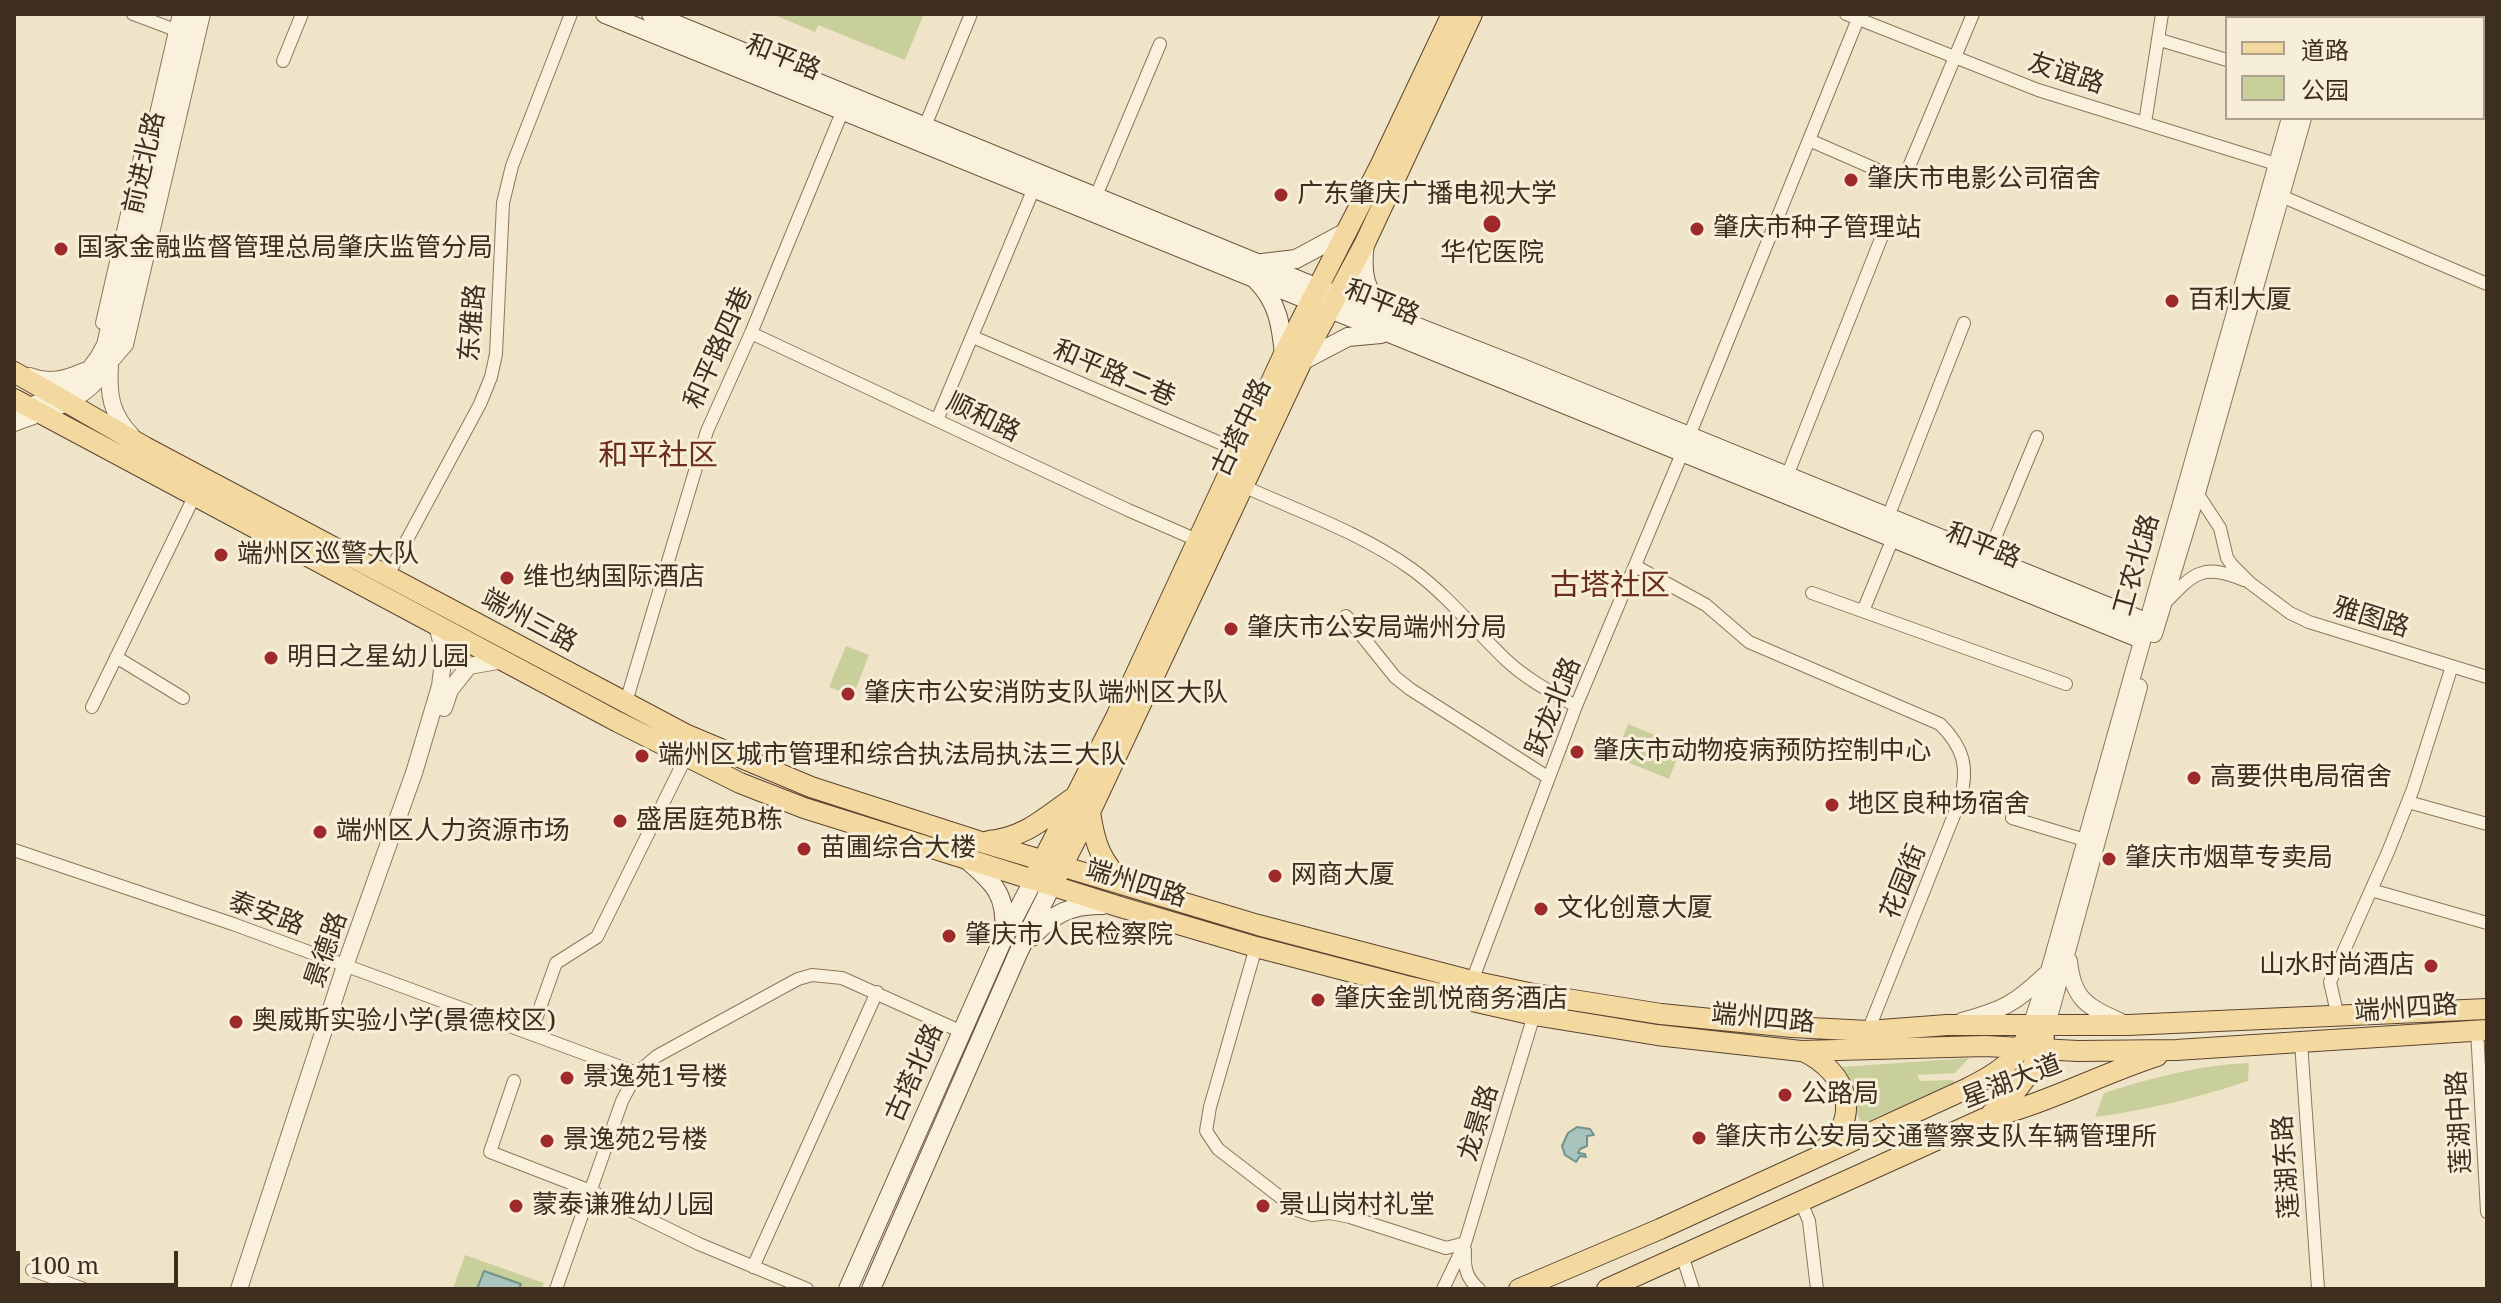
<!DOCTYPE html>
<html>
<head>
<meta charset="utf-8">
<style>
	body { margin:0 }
	#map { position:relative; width:2501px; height:1303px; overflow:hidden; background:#f0e4c8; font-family:"Noto Serif","Noto Sans SC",serif }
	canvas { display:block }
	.frame { position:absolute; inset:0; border:16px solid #3d2e20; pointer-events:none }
	.legend { position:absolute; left:2225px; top:16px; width:260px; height:104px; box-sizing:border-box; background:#f7eed8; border:2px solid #ada18e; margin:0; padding:10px 14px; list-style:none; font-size:24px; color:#3d2e20 }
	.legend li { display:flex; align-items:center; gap:16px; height:40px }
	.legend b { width:40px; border:2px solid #ada18e }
	.scale { position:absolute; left:16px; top:1251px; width:162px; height:36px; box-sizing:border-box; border:4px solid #3d2e20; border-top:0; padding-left:10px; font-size:24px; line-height:28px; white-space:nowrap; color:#3d2e20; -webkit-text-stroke:6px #f7eed8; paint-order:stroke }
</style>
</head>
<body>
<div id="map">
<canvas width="2501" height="1303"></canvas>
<div class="frame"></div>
<ul class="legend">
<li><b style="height:10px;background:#f3d9a0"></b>道路</li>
<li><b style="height:22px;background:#c9cf9b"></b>公园</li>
</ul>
<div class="scale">100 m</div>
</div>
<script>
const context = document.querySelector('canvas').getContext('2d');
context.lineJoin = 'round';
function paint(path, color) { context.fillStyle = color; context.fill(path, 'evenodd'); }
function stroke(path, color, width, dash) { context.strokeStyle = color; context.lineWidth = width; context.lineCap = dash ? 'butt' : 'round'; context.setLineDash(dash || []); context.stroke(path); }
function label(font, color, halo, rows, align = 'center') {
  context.font = font + ' "Noto Serif","Noto Sans SC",serif'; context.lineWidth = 6; context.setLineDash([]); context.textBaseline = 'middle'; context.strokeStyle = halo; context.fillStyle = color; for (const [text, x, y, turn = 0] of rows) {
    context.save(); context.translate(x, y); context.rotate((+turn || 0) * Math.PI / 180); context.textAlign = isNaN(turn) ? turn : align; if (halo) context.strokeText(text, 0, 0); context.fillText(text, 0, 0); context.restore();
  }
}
paint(new Path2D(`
	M772,14H924L905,60L818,25L815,32Z
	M846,646L869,655L853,696L829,687Z
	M1628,724L1682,746L1669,779L1615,757Z
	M1969,1058L1955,1073L1917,1075L1920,1081L1953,1080L1955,1084L1861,1124L1841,1067Z
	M2249,1063L2248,1081C2197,1098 2148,1110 2095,1117L2104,1093C2152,1078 2198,1065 2249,1063Z
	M465,1255L544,1283L542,1289H453Z`), '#c9cf9b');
const water = new Path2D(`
	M1577,1127L1590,1129L1594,1135L1587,1136V1146L1580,1149L1578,1153L1585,1154L1586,1157L1580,1156L1576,1162L1565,1155L1562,1146L1568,1133Z
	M484,1271L521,1284L519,1289H477Z`);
paint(water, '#a9c4bc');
stroke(water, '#6f938a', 2);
const minor = new Path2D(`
	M133,14L178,31
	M1846,14L2038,90L2276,164
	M2160,40L2227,60
	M283,61L302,14
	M2145,123L2162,14
	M925,126L971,14
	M1809,140L1903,181L1973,14
	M1096,196L1160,44
	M2281,196L2487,284
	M102,323L140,157
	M751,333L1128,510L1197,540
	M973,337L1239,451
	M115,359L127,345L204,14
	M937,420L1034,188
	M1689,436L1860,14
	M1787,476L1886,226
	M1243,486C1300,512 1362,533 1413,570C1448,596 1474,629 1505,659C1526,679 1551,692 1576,706
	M2197,493L2220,528L2227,558L2232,565L2250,583L2290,613L2309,622L2487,677
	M1888,517L1964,323
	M1987,557L2037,437
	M1637,567L1706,605L1749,642L1940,724C1964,748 1969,768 1960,800L1868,1031
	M388,575L480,404L491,377L496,354L503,203L512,166L571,14
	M1812,593L2066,684
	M2164,604C2193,574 2202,562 2244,580
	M1863,611L1893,538
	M1346,616L1395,677L1410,689L1549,778
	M116,657L183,698
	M626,702L707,431L751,333L843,110
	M92,707L195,495
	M2408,802L2487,824
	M2012,818L2085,840
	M14,850L233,924L637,1073
	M2371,890L2487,923
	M1256,947L1210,1107L1206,1131L1218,1149L1297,1210L1312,1215L1330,1213L1350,1217L1446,1248L1465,1243
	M1472,981L1576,706L1683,451
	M2338,1017L2330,982L2388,852L2413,789L2452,666
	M2477,1030L2487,1212
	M531,1033L556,963L597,937L686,757
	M2301,1042L2318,1289
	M514,1081L490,1152L591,1191L699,1244L807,1289
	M1801,1202L1809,1221L1817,1289
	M1465,1250C1464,1267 1466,1278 1479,1289
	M1682,1255L1693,1289
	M753,1267L877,992
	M32,1270L84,1289
	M556,1289L622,1101L637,1073L657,1056L798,979L812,975L842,978L962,1032
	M1443,1289L1465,1243L1534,1015`);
const tertiary = new Path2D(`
	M2319,18L2320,14
	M2333,18L2334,14
	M110,366C108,395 111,414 132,436
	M30,376C49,384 66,379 84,371
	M20,408C57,400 88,380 105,345L181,14
	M14,423C63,405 97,398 118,346L194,14
	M2154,634L2197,493L2303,118
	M444,708L450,690L469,666L503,660
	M2069,961C2073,1003 2091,1008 2126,1024
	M1962,1021C2002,1010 2015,1004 2045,975
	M2047,1025L2139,687
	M2031,1026L2049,971L2290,118
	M239,1289L345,966L414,773L440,686L444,653L437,625`);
const secondary = new Path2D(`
	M605,14L2141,639
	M651,14L1318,288L1522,368L2146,622
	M1365,243C1361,272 1364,294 1388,313
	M1262,263L1296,259L1348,231
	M1256,280C1278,302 1281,325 1284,354
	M1302,361L1348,337L1381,334
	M967,860C994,883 1007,895 1004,932
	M1032,937C1052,914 1072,904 1103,905
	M848,1289L1003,939L1034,879
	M871,1289L1019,951L1052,885`);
const primary = new Path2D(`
	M14,372L145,447L687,735L811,787L981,842L1258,925L1472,981L1529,993L1661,1014L1792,1027L1868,1031L1947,1025H2128L2487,1009
	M14,399L618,722L740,783L804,808L1117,906L1256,947L1406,986L1534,1015L1657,1035L1801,1051L1985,1046L2078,1051L2176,1050L2487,1030
	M1090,812C1095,846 1101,860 1124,885
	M989,841C1026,837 1044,818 1073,798
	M1037,872L1116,717L1284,354L1381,164L1452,14
	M1056,878L1090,812L1302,361L1365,243L1472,14
	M1805,1052C1847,1073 1863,1117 1823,1150
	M1991,1114C2017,1094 2036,1069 2044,1037
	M1519,1289L1660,1229L1966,1089C1987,1079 2016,1063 2025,1040
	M1607,1289L1983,1119C2044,1105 2098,1075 2157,1056`);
stroke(minor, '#8d765c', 14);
stroke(tertiary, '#8d765c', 18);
stroke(secondary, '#6f573f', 20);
stroke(primary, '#5b4430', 22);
stroke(minor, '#faf1dc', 12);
stroke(tertiary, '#faf1dc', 16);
stroke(secondary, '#faf1dc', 18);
stroke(primary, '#f3d9a0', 20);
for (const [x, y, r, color] of [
	[1851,180,8,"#9e2a2b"],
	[1281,195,8,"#9e2a2b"],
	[1492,224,10,"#9e2a2b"],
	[1697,229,8,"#9e2a2b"],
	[61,249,8,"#9e2a2b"],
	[2172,301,8,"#9e2a2b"],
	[221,555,8,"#9e2a2b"],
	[507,578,8,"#9e2a2b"],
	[1231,629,8,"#9e2a2b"],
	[271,658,8,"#9e2a2b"],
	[848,694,8,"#9e2a2b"],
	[1577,752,8,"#9e2a2b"],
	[642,756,8,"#9e2a2b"],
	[2194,778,8,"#9e2a2b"],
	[1832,805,8,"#9e2a2b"],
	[620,821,8,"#9e2a2b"],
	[320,832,8,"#9e2a2b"],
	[804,849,8,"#9e2a2b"],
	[2109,859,8,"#9e2a2b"],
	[1275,876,8,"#9e2a2b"],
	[1541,909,8,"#9e2a2b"],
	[949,936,8,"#9e2a2b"],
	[2431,966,8,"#9e2a2b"],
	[1318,1000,8,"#9e2a2b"],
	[236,1022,8,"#9e2a2b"],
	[567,1078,8,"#9e2a2b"],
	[1785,1095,8,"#9e2a2b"],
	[1699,1138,8,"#9e2a2b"],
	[547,1141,8,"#9e2a2b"],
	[516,1206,8,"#9e2a2b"],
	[1263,1206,8,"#9e2a2b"]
]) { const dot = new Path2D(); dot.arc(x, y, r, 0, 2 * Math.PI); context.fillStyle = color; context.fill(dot); stroke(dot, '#f7eed8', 3); }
label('26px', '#3d2e20', '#f7eed8', [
	["和平路",783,58,22],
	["友谊路",2066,74,18],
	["前进北路",145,163,-77],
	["和平路",1382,303,22],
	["东雅路",473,323,-85],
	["和平路四巷",719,348,-66],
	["和平路二巷",1114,374,23],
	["顺和路",983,418,26],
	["古塔中路",1242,428,-65],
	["和平路",1983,546,22],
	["工农北路",2137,565,-74],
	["雅图路",2371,618,17],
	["端州三路",529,621,28],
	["跃龙北路",1554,707,-68],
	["花园街",1904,882,-68],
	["端州四路",1136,884,17],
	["泰安路",266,914,20],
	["景德路",327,950,-71],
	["端州四路",2406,1009,-4],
	["端州四路",1763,1019,5],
	["古塔北路",915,1073,-66],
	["星湖大道",2012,1082,-21],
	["莲湖中路",2460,1122,-93],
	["龙景路",1479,1123,-73],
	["莲湖东路",2287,1167,-94]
]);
label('26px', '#3d2e20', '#f7eed8', [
	["肇庆市电影公司宿舍",1867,180],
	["广东肇庆广播电视大学",1297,195],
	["肇庆市种子管理站",1713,229],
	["国家金融监督管理总局肇庆监管分局",77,249],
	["华佗医院",1492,254,"center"],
	["百利大厦",2188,301],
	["端州区巡警大队",237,555],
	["维也纳国际酒店",523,578],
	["肇庆市公安局端州分局",1247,629],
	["明日之星幼儿园",287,658],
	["肇庆市公安消防支队端州区大队",864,694],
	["肇庆市动物疫病预防控制中心",1593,752],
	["端州区城市管理和综合执法局执法三大队",658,756],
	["高要供电局宿舍",2210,778],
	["地区良种场宿舍",1848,805],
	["盛居庭苑B栋",636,821],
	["端州区人力资源市场",336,832],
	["苗圃综合大楼",820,849],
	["肇庆市烟草专卖局",2125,859],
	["网商大厦",1291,876],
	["文化创意大厦",1557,909],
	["肇庆市人民检察院",965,936],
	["山水时尚酒店",2415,966,"right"],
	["肇庆金凯悦商务酒店",1334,1000],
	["奥威斯实验小学(景德校区)",252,1022],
	["景逸苑1号楼",583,1078],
	["公路局",1801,1095],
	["肇庆市公安局交通警察支队车辆管理所",1715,1138],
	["景逸苑2号楼",563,1141],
	["蒙泰谦雅幼儿园",532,1206],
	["景山岗村礼堂",1279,1206]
], 'left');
label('30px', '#6b2e1e', '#f7eed8', [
	["和平社区",658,456],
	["古塔社区",1610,586]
]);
</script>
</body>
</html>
